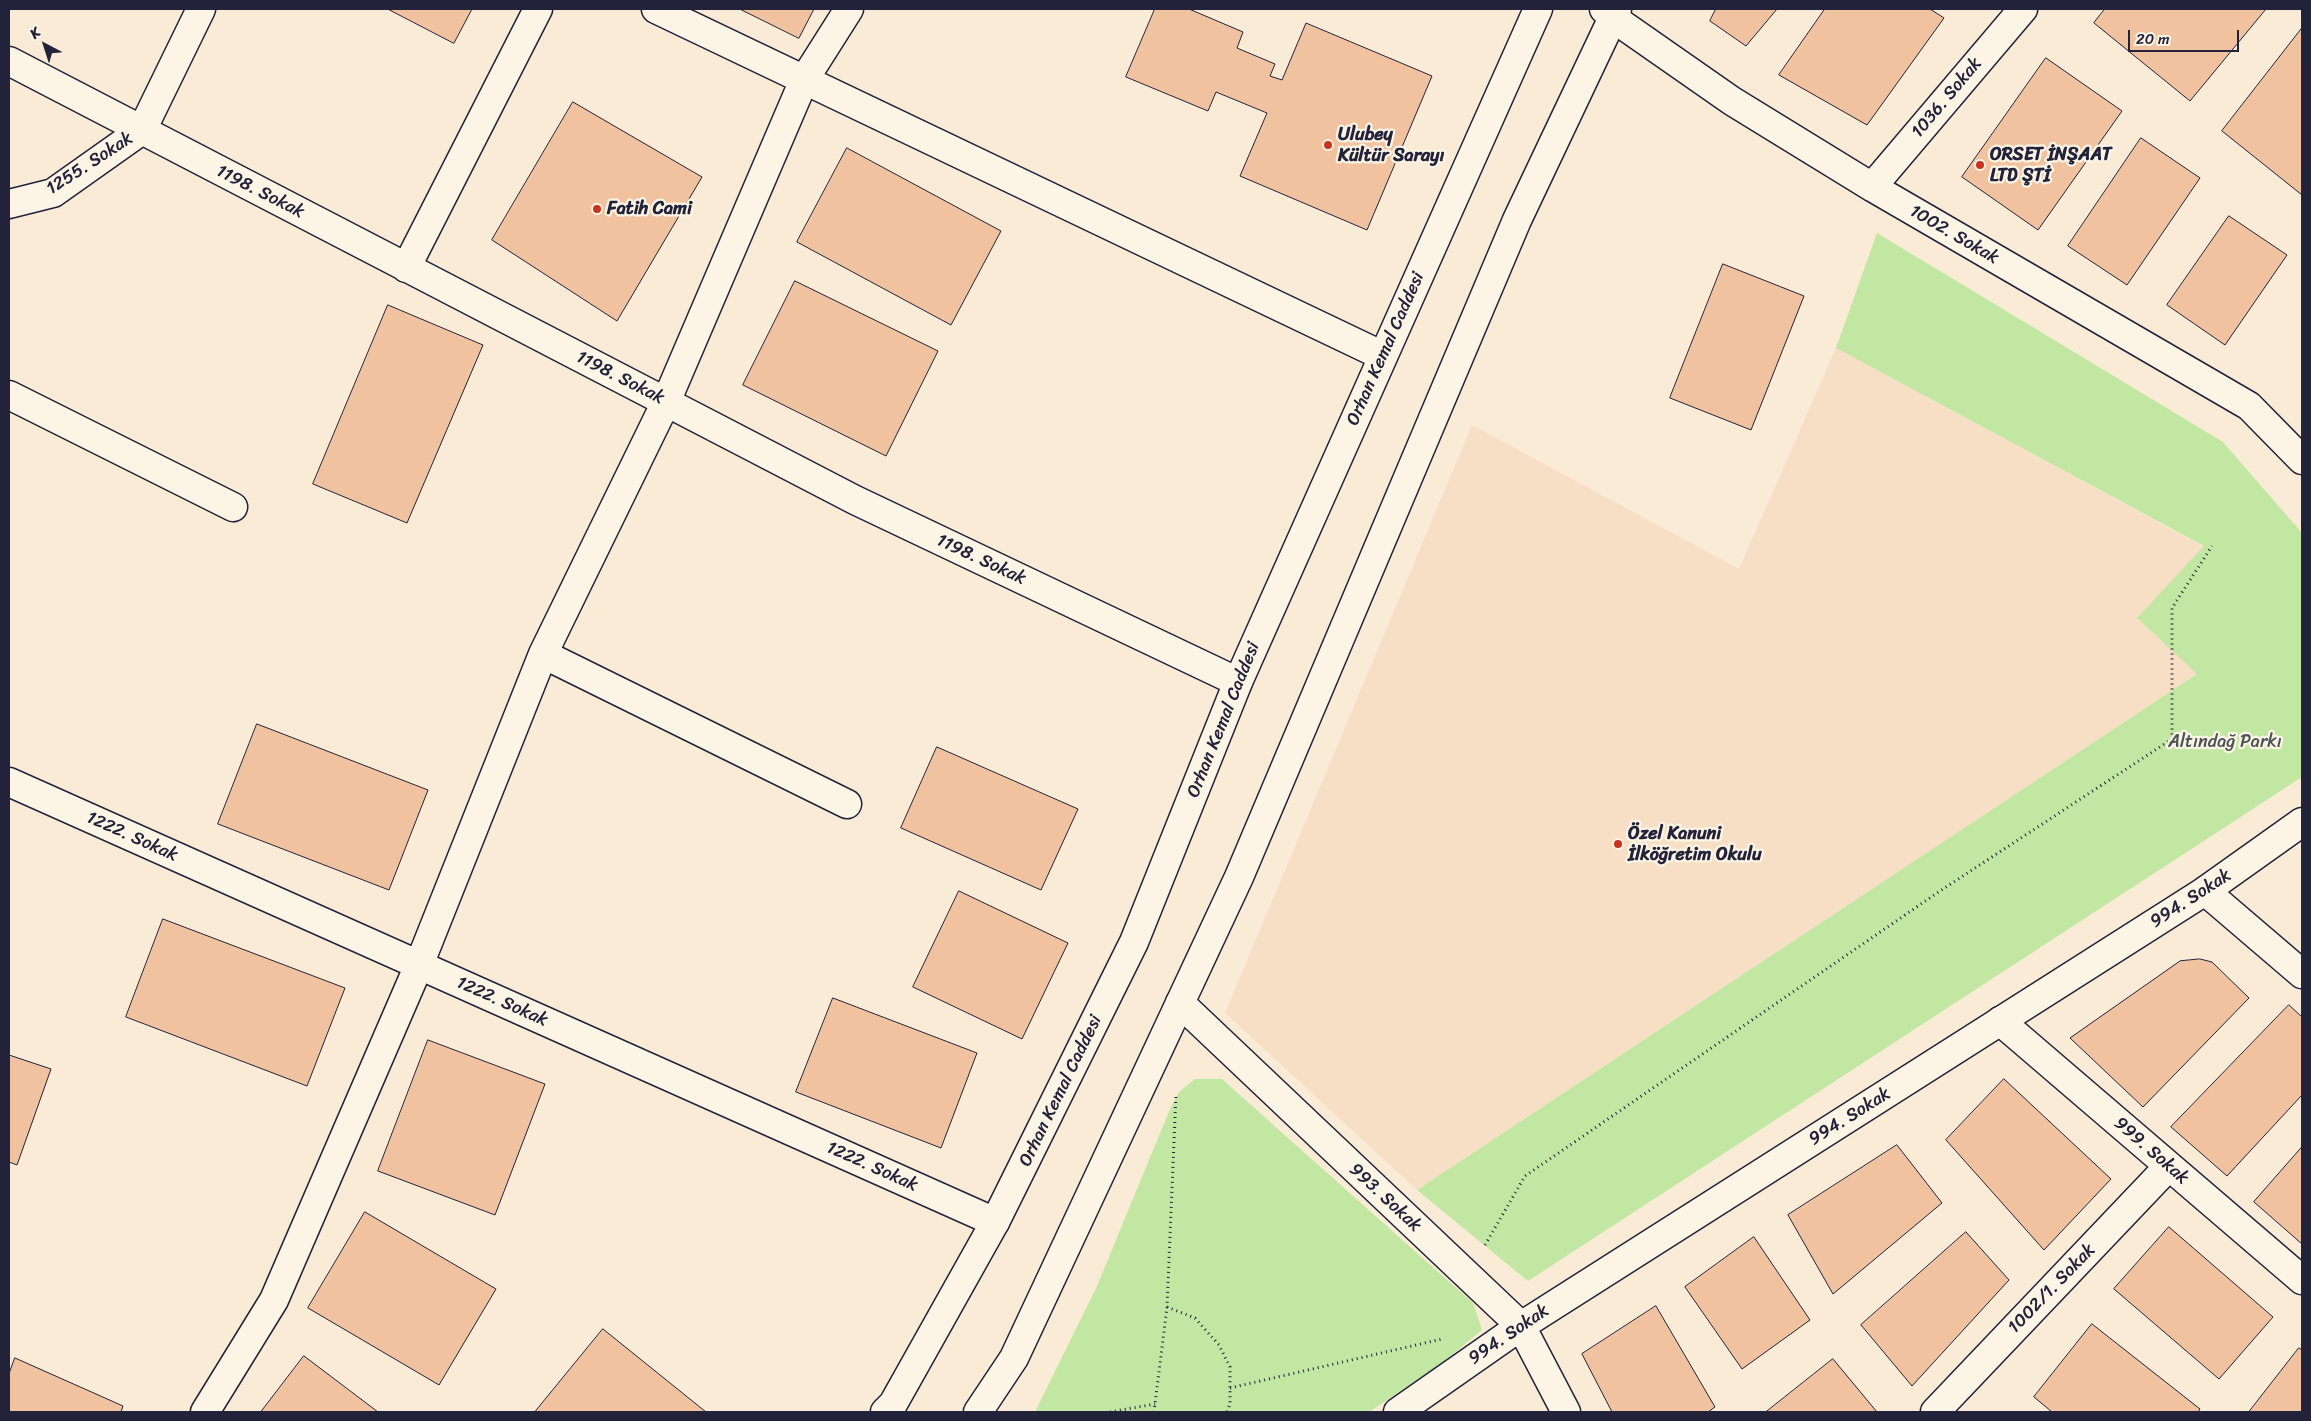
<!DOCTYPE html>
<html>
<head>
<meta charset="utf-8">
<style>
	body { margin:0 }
	#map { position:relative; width:2311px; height:1421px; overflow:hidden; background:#faebd7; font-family:Sriracha,sans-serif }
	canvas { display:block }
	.frame { position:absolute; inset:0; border:10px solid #22223b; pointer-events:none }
	.north { position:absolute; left:20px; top:20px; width:50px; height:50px; -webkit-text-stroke:4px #fcf5e5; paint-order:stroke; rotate:320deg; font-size:14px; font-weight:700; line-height:20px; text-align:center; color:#22223b }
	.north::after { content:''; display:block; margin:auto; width:18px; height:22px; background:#22223b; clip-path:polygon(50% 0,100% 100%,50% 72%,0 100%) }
	.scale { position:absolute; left:2128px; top:30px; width:111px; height:22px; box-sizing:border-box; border:2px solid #22223b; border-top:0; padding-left:6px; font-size:15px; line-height:18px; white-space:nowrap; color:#22223b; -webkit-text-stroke:4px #fcf5e5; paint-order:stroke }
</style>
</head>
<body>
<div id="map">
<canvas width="2311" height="1421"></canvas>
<div class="frame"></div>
<div class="north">K</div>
<div class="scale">20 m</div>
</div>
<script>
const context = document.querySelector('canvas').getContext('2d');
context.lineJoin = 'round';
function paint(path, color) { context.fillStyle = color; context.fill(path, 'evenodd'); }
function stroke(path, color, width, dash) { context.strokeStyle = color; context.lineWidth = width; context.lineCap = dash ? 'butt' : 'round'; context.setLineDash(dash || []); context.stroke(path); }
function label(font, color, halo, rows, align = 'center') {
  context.font = font + ' Sriracha,sans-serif'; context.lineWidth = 4.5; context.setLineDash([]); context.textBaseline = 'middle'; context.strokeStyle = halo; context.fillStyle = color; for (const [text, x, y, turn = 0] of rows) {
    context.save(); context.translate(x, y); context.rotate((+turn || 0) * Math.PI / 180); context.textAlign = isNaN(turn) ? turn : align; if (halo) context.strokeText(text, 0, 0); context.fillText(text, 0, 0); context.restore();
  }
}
paint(new Path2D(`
	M1836,348L2204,547L2197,674L1417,1190L1225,1013L1472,425L1739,569Z`), '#f7dfc6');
paint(new Path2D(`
	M1877,233L2223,442L2302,533V777L1528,1281L1417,1190L2197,674L2137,618L2204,546L1836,348Z
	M1195,1079H1222L1473,1303L1482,1330L1441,1364L1369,1412H1035L1097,1286L1170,1109L1179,1092Z`), '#c1e7a2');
const building = new Path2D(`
	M388,9H472L454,43Z
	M740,9H814L799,38Z
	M1155,9H1189L1243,32L1237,48L1275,64L1270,76L1282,80L1306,23L1432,76L1367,230L1240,176L1267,113L1216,92L1208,111L1126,77Z
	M1716,9H1777L1746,46L1710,21Z
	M1825,9H1930L1944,18L1867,125L1779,75Z
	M2105,9H2266L2190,101L2094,23Z
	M2302,28V195L2222,131Z
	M2046,58L2122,111L2038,230L1962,177Z
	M573,102L702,177L617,321L492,240Z
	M2141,138L2200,178L2127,285L2068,246Z
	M847,148L1001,231L951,325L797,242Z
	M2229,216L2287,255L2225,345L2167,305Z
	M1723,264L1804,296L1751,430L1670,398Z
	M795,281L938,351L886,456L743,385Z
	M388,305L483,345L407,523L313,484Z
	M257,724L428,790L389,890L218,824Z
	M937,747L1078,809L1041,890L901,828Z
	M959,891L1068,943L1022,1039L913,987Z
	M163,919L345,988L307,1086L126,1017Z
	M2200,959L2212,962L2249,998L2143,1107L2070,1038L2180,961Z
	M833,998L977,1053L941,1148L796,1092Z
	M2289,1005L2302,1017V1095L2227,1176L2171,1127Z
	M428,1040L545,1084L495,1215L378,1171Z
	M9,1055L51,1069L17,1165L9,1162Z
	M2004,1079L2111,1179L2044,1250L1946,1140Z
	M1897,1145L1942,1203L1833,1294L1788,1215Z
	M2302,1147V1244L2254,1202Z
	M365,1212L496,1289L439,1385L308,1308Z
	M2169,1227L2273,1317L2219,1379L2114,1289Z
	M1966,1232L2009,1280L1912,1386L1861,1325Z
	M1754,1237L1810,1320L1742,1369L1685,1287Z
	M1656,1306L1715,1407L1708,1412H1612L1582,1354Z
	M2092,1324L2200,1409L2198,1412H2052L2034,1397Z
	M603,1329L706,1412H535Z
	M2299,1348L2302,1350V1412H2249Z
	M304,1356L378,1412H261Z
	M15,1358L123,1406L121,1412H9V1374Z
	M1833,1359L1877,1412H1766Z`);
paint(building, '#f0c29f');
stroke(building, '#22223b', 1);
const minor = new Path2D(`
	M656,9L1383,356
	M1604,9L1613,18L1732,101L1872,187L2249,406L2302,460
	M9,61L855,500L1238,682
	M1872,187L2023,9
	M9,204L53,193L142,130L201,9
	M406,268L538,9
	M9,395L233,507
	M543,654L847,804
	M9,782L995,1222
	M2205,891L2302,974
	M2000,1021L2302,1280
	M205,1412L274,1300L419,965L543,654L666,402L804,80L849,9
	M1935,1412L2169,1166`);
const tertiary = new Path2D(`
	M1180,1003L1521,1326L1566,1412
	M1398,1412L1521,1326L2205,891L2302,822`);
const secondary = new Path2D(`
	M885,1412L893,1404L995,1222L1134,942L1238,682L1538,9
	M978,1412L1014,1358L1239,877L1517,220L1617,9`);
stroke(minor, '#22223b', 31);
stroke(tertiary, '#22223b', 31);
stroke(secondary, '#22223b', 31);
stroke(new Path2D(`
	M1485,1245L1525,1176L1937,893L2172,739V608L2212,546
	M1167,1307L1195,1318L1219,1345L1230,1367V1404L1227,1412
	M1230,1388L1442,1339
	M1110,1412L1155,1404
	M1154,1412L1167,1307L1176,1094`), '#22223b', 3, [1, 4]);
stroke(minor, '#fcf5e5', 28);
stroke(tertiary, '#fcf5e5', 28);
stroke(secondary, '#fcf5e5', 28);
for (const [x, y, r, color] of [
	[1328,145,5,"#c8321e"],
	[1980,165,5,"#c8321e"],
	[597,209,5,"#c8321e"],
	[1618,844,5,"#c8321e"]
]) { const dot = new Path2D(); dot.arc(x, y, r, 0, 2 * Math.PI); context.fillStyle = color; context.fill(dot); stroke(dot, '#fcf5e5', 2); }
label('18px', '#22223b', '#fcf5e5', [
	["1036. Sokak",1947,98,-50],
	["1255. Sokak",90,164,-33],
	["1198. Sokak",260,192,27],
	["1002. Sokak",1954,235,30],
	["Orhan Kemal Caddesi",1386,349,-66],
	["1198. Sokak",620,378,27],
	["1198. Sokak",981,560,25],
	["Orhan Kemal Caddesi",1224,720,-68],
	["1222. Sokak",132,837,24],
	["994. Sokak",2191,899,-33],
	["1222. Sokak",502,1002,24],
	["Orhan Kemal Caddesi",1061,1091,-64],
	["994. Sokak",1850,1117,-32],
	["999. Sokak",2151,1151,41],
	["1222. Sokak",872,1167,24],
	["993. Sokak",1385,1198,43],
	["1002/1. Sokak",2052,1289,-46],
	["994. Sokak",1509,1335,-34]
]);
label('bold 18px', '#22223b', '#fcf5e5', [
	["Ulubey",1338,135],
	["Kültür Sarayı",1338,156],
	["ORSET İNŞAAT",1990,155],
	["LTD ŞTİ",1990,176],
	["Fatih Cami",607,209],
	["Özel Kanuni",1628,834],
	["İlköğretim Okulu",1628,855]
], 'left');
label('18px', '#4a5355', '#fcf5e5', [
	["Altındağ Parkı",2225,742]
]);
</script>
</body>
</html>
